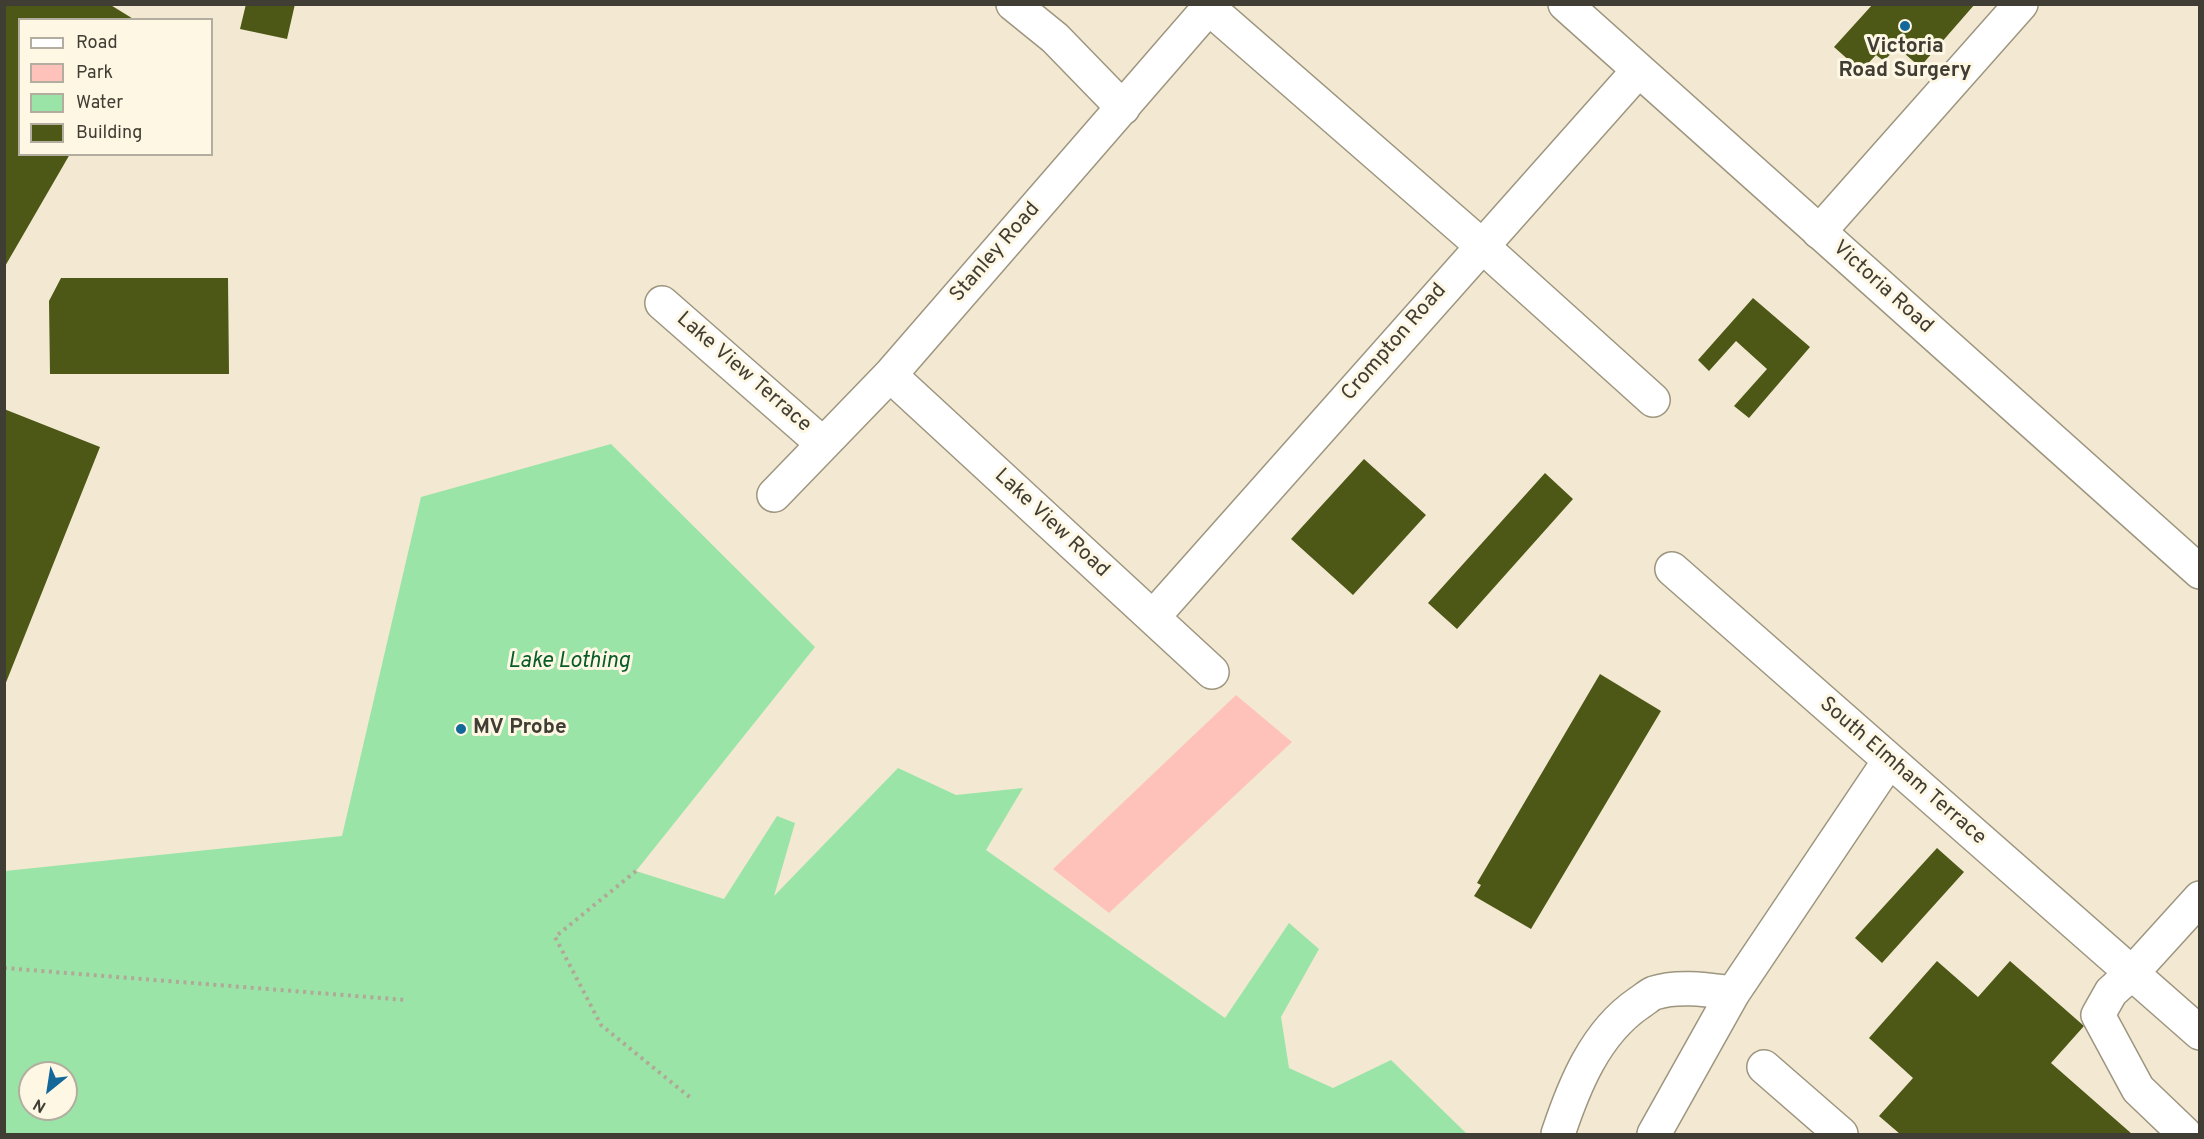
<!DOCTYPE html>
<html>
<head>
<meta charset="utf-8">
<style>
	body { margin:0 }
	#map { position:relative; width:2204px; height:1139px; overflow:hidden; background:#f3e9d2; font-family:Overpass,sans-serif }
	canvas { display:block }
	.frame { position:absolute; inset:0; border:6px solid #403d34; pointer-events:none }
	.legend { position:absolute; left:18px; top:18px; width:195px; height:138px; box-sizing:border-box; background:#fef7e4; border:2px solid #b2ad9e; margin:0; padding:8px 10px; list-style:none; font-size:18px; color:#403d34 }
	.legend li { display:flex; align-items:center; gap:12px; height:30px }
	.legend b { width:30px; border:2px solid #b2ad9e }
	.north { position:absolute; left:18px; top:1061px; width:60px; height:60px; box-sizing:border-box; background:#fef7e4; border:2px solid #b2ad9e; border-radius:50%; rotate:210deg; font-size:16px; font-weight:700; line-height:24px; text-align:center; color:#403d34 }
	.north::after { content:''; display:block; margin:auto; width:21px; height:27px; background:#136899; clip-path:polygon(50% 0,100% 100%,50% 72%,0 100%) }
</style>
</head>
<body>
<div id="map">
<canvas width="2204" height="1139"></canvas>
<div class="frame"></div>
<ul class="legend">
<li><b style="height:8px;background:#fff"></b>Road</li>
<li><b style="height:16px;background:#ffc2ba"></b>Park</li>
<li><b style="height:16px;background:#9ae4a8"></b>Water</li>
<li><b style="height:16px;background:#4d5817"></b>Building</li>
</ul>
<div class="north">N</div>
</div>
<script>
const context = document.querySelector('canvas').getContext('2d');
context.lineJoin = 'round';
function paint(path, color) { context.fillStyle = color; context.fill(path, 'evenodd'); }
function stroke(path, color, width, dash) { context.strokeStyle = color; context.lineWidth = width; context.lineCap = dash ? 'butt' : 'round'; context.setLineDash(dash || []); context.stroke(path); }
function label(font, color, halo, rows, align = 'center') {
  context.font = font + ' Overpass,sans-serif'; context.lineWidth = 6; context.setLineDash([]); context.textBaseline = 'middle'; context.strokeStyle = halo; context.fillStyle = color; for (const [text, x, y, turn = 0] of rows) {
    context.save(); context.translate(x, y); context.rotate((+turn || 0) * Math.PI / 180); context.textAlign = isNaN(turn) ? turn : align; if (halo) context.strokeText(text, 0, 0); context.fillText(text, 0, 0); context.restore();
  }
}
paint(new Path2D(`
	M1236,695L1292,742L1109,913L1053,869Z`), '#ffc2ba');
paint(new Path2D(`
	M611,444L815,647L636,871L724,899L777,816L795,823L774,896L898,768L956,795L1023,788L986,850L1225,1018L1289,923L1319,949L1281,1017L1289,1068L1333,1088L1391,1060L1467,1134H5V871L342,836L421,497ZM30,1073H66V1109H30Z`), '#9ae4a8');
paint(new Path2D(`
	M4,4H109L135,20H20V154H70L4,268Z
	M246,4H295L287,39L240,29Z
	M1873,4H1975L1920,67L1897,47L1884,61L1876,55L1861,71L1834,47Z
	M61,278H228L229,374H50L49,301Z
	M1753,298L1810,347L1749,418L1734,406L1767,369L1736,341L1709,371L1698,360Z
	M4,409L100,447L5,685H4Z
	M1364,459L1426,515L1353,595L1291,539Z
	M1545,473L1573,499L1457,629L1428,603Z
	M1600,674L1661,711L1531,929L1474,896L1481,885L1477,883Z
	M1937,848L1964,872L1882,963L1855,938Z
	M1937,961L1978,997L2010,961L2084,1026L2051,1063L2132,1134H1900L1879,1116L1913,1078L1869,1038Z`), '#4d5817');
const minor = new Path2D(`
	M1013,4L1055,38L1123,108
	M1209,8L1481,245L1653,400
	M1819,232L2021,4
	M662,303L823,444
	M890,375L1212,672
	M774,495L890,375L1212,4
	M1672,569L2200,1033
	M1153,617L1638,71
	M1764,1067L1841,1134
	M1558,1134C1574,1086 1595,1033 1639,1003C1644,1000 1649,995 1654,993C1678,985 1709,990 1733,993
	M1654,1134L1733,993L1889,761
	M2185,1134L2138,1089L2098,1015L2111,992L2132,973L2200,898`);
const major = new Path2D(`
	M1565,4L2200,572`);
stroke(minor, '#9d957f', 36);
stroke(major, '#9d957f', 36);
stroke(new Path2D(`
	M636,871L555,937L601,1025L692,1099
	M4,968L406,1000`), '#b0a997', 4, [3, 4.5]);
stroke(minor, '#fff', 33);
stroke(major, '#fff', 33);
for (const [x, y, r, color] of [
	[1905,26,6,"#136899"],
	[461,729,6,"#136899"]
]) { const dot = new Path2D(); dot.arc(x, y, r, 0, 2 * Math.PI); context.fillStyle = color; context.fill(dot); stroke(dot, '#fef7e4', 2); }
label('bold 21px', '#403d34', '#fef7e4', [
	["Victoria",1905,48],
	["Road Surgery",1905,72],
	["MV Probe",473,729,"left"]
]);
label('21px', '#403d34', '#fef7e4', [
	["Stanley Road",996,253,-49],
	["Victoria Road",1882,288,42],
	["Crompton Road",1395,343,-49],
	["Lake View Terrace",743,373,41],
	["Lake View Road",1051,524,43],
	["South Elmham Terrace",1902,772,41]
]);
label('italic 22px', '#075d27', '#fef7e4', [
	["Lake Lothing",569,663]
]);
</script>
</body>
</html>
